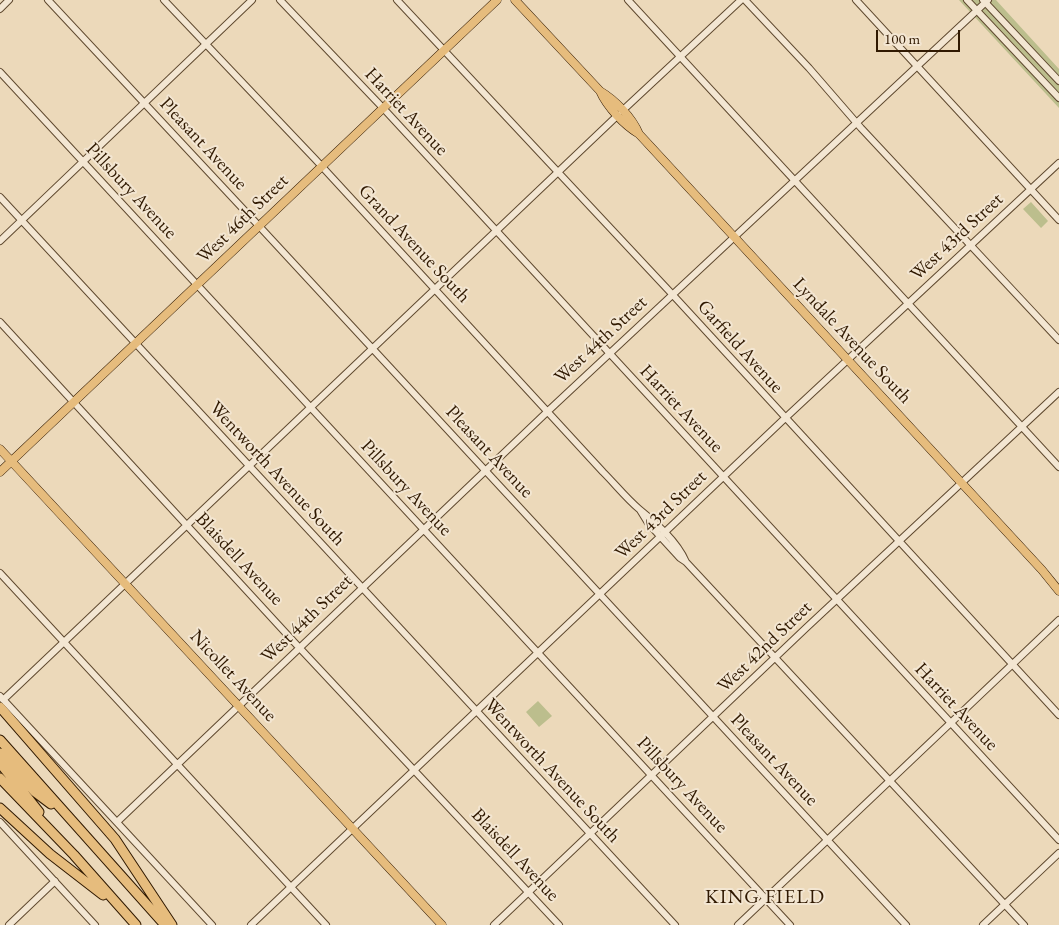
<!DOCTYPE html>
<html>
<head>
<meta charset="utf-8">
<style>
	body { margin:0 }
	#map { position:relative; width:1059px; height:925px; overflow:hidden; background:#ecd9ba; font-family:"EB Garamond",serif }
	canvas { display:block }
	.scale { position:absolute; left:876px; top:30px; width:84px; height:22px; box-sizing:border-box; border:2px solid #301901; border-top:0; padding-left:6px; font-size:15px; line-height:18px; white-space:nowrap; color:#301901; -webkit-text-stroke:4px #f3e6d2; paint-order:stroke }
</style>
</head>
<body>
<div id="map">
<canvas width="1059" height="925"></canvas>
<div class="scale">100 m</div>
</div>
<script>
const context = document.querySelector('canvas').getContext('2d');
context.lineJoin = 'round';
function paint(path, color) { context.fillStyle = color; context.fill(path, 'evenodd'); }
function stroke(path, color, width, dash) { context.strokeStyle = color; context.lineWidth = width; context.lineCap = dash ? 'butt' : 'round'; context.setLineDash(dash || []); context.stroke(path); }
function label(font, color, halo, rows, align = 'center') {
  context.font = font + ' "EB Garamond",serif'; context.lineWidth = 4; context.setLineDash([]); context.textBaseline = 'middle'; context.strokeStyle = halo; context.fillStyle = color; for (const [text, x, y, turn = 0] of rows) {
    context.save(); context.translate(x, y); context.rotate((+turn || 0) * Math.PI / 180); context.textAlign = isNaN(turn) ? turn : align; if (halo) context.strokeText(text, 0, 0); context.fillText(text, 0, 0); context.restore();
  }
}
paint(new Path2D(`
	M959,0H996L1059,69V108Z
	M1031,202L1048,221L1041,228L1023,209Z
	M538,701L552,716L539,727L526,712Z`), '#bcbe8d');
const minor = new Path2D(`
	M48,0L259,226L906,925
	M164,0L315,159L603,472C615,484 626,498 639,509C656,523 677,541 686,562
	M280,0L383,108L1059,840
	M397,0L672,294L1059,715
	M628,0L1059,467
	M745,0L809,68L861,128L1059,340
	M856,0L1059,220
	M967,0L1059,98
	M983,0L1059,81
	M0,9L9,0
	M0,72L790,925
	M622,111L741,0
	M0,197L675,925
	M0,241L252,0
	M0,322L294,642L559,925
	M640,510L648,523L680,558L686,562C799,683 912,804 1024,925
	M0,573L326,925
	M0,696L212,925
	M3,700L618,115
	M0,822L95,925
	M117,822L547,412L988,0
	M9,925L55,881
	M251,925L782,421L1059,163
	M494,925L806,628L1059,392
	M738,925L1059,620
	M983,925L1059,853`);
const major = new Path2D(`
	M515,0L600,91C615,100 632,117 639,134
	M600,91C607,107 624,125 639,134L1042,570L1059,591
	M0,449L442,925
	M0,472L497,0`);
const highway = new Path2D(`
	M0,707L115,839L172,925
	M0,740L165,925
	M0,753L35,792L51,804
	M0,763L39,812
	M0,778L74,855L136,925
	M0,808L50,854L103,895`);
stroke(minor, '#5f492f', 8);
stroke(major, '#301901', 9);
stroke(highway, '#301901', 11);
stroke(minor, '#f3e6d2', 6);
stroke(major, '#e6bc7d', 8);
stroke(highway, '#e6bc7d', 9);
label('19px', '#301901', '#f3e6d2', [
	["Harriet Avenue",406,112,47],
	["Pleasant Avenue",203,144,47],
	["Pillsbury Avenue",131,191,47],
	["West 46th Street",243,219,-44],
	["West 43rd Street",957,237,-43],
	["Grand Avenue South",414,244,47],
	["West 44th Street",601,340,-43],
	["Lyndale Avenue South",852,341,47],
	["Garfield Avenue",740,347,48],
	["Harriet Avenue",681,409,47],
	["Pleasant Avenue",489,452,47],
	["Wentworth Avenue South",277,474,47],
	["Pillsbury Avenue",406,488,47],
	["West 43rd Street",661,515,-44],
	["Blaisdell Avenue",239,559,47],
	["West 44th Street",307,619,-44],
	["West 42nd Street",765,647,-44],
	["Nicollet Avenue",233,676,47],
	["Harriet Avenue",956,707,47],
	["Pleasant Avenue",774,760,47],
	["Wentworth Avenue South",552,771,47],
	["Pillsbury Avenue",682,785,47],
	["Blaisdell Avenue",515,855,47]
]);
context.letterSpacing = '1px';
label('20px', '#301901', '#f3e6d2', [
	["KING FIELD",765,898]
]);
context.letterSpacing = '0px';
</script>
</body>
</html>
